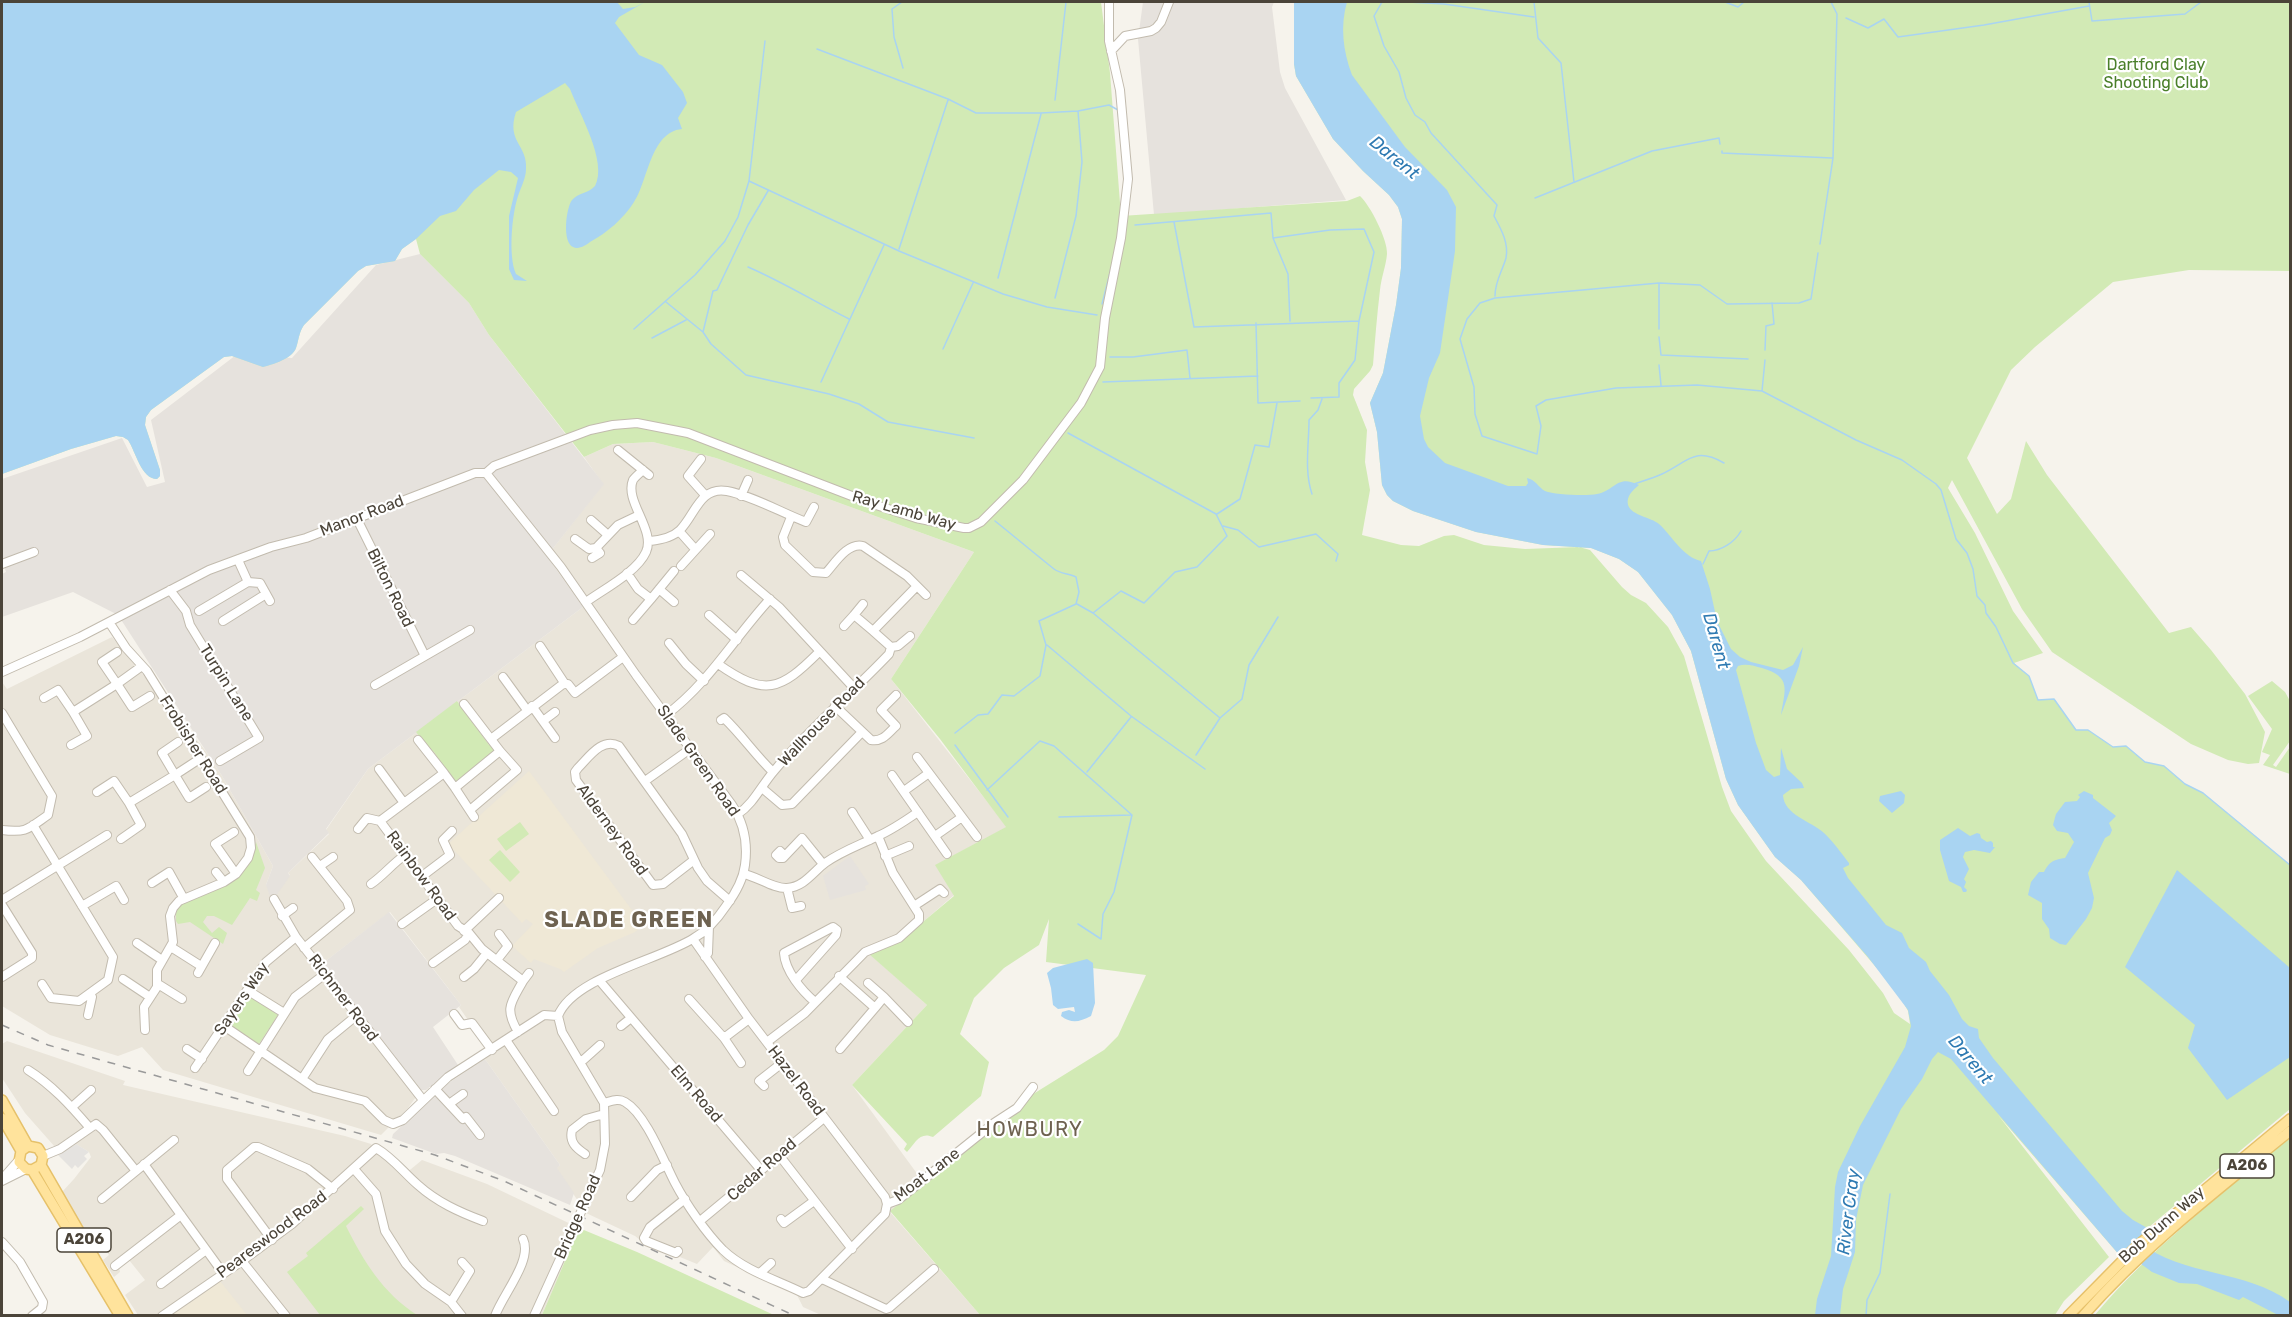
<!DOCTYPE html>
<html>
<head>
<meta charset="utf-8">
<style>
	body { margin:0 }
	#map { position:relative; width:2292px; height:1317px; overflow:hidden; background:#f6f3ec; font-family:Rubik,sans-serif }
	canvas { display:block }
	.frame { position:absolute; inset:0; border:3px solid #4b4439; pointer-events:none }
</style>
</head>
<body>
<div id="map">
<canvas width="2292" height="1317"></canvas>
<div class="frame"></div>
</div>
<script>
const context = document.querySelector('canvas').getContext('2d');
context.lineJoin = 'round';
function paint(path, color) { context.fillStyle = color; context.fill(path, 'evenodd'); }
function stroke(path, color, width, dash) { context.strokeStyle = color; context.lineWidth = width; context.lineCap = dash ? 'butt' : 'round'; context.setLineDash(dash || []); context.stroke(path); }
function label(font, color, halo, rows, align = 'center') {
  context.font = font + ' Rubik,sans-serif'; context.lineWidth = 4.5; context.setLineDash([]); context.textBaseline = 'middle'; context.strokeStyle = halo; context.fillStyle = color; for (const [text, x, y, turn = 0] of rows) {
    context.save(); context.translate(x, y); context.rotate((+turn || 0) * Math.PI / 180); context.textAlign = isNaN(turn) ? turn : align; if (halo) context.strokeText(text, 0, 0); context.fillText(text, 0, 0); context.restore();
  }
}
paint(new Path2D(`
	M653,442L716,458L974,552L891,679L1007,827L936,865L954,895L900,942L870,954L927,1005L852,1085L924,1183L890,1212L980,1315H821L803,1307L797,1295L724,1261L713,1247L697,1264L641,1241L635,1236L586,1213L556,1168L560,1165L485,1059L495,1052L468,1020L459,1007L461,1005L390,912L323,963L421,1090L408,1108L381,1135L163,1070L142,1047L118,1056L50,1035L2,1006V682L7,689L112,637L205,750L222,776L273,866L266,885L290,875L288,873L329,834L326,830L368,769L583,607L547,556L603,484L584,457L613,444Z
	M7,1041L125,1081L123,1085L345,1136L371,1144L377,1152L405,1174L422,1160L487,1184L579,1228L542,1315H138L125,1295L145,1280L129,1260L119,1267L120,1272L114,1277L103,1260L109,1255L98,1239L86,1233L62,1192L74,1179L91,1157L89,1152L67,1139L55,1147L25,1113L2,1078V1044Z`), '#eae5da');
paint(new Path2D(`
	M1143,2H1274L1272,7L1280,72L1285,88L1346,200L1154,215L1138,39Z
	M420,254L469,303L489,335L604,484L547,556L583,607L368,769L326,829L329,833L288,873L290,876L276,896L271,899L266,885L273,866L222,776L118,615L73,592L2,617V574L6,572L2,560V479L122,438L147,487L165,482L151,420L236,355L292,358L376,265Z
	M850,856L869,884L865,886L866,890L830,900L823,876Z
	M389,912L461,1005L433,1027L458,1065L426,1090H421L323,963Z
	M485,1059L560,1165L557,1168L574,1193L570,1205L455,1156L444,1153L436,1154L392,1138L393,1134L447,1084Z`), '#e6e2dd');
paint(new Path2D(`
	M529,771L643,925L635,932L598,948L564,972L560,969L534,959L531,963L512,946L533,924L526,919L522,923L448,844Z
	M220,1281L247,1315H171L196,1299Z`), '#efe8d6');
paint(new Path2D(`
	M540,2H1101L1110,73L1121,216L1347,201L1360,196C1370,205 1388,240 1387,254C1386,266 1381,278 1380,290C1377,315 1375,340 1373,365L1370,371L1354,389L1353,395L1367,430L1365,462L1370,490L1362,535L1401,545L1419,546L1444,536L1454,535L1484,545L1525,549L1579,547L1590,550L1622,587L1631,595L1646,603L1668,627L1684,656L1722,787L1731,811L1766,861L1849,950L1883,993L1894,1013L1910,1024L1908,1011L1903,1002L1881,973L1801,880L1775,857L1738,805L1726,779L1691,651L1672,615L1638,572L1619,559L1591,548L1543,545L1476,532L1413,511L1393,501L1387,495L1382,485L1377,432L1370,403L1383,373L1396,305L1401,268L1402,219L1398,207L1389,195L1363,171L1333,139L1296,76L1294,64V2H1319C1314,21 1309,60 1314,80C1325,118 1381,160 1411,184L1419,199L1421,213L1417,317L1395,388L1392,418L1395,439L1405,463L1412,472L1432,486L1515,517L1543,523L1602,525L1630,535L1644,547L1678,588L1692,613L1734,750L1753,798L1789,847L1845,910L1913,996L1924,1014V1034L1928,1037L1931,1033L1937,1031L1946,1039L2101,1220L2127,1246L2131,1245L1990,1077L1892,943L1770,807L1750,768L1699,610L1685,585L1652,547L1617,523L1528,513L1443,481L1418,467L1406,449L1399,403L1422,308L1423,196C1397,151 1324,123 1320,68C1319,49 1323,27 1325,7L1327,2H2290V271L2189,270L2113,282L2035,347L2011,370L1967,458L1997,514L2011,499L2026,441L2047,475L2169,633L2191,627L2211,650L2245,694L2265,732L2259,763L2248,764L2228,760L2191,744L2052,652L2022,609L1952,480L1948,488L1975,533L2013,611L2043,653L2014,663L2029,676L2038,700L2054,699L2076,730H2088L2113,747L2126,746L2145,762L2164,766L2185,784L2203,793L2290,865V1109L2149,1227L2151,1230L2121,1257L1998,1115L2109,1257L2064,1301L2055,1315H980L890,1211L955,1159L993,1126L1011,1117L1030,1096L1104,1050L1118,1036L1146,975L1046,962L1049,919L1039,945L1004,968L974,998L960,1034L989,1062L981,1096L933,1137C920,1131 915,1143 907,1152L904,1149L907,1144L852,1085L927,1005L869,954L900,941L954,896L935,865L1006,827L940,739L891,679L974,552L716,458L653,442L613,444L584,457L489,335L469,303L420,254L416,239L402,249L395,261L366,266L358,271L304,325C299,332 299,339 296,348C293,358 272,365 263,367L232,356L224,357L151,410L146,417L145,425L160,470V476L157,479C141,479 136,452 128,440L123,437L116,436L71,449L2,474V362L125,324L154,312L203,289L296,236L349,199L428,125L470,73L509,40Z
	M2272,681L2285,692L2290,701V741L2273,765L2276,767L2290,747V774L2263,765L2270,755L2262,752L2272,729L2248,696Z
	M457,701L489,745H492L496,750L486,760H483L457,782L450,776L434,752L431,751L416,732Z
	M520,822L529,834L506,851L497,839Z
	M256,842L265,868L256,890L260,893L257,901L250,898L232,925L214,916H207L203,922L212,933L219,927L227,933L223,944L190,922L178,924L176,921V910L182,904C216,889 247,883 256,842Z
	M500,850L520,872L510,882L489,860Z
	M249,996L278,1015L259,1044L230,1025Z
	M2290,1138V1315L2094,1316C2151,1248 2223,1193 2290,1138Z
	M361,1206L364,1209L346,1226C364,1262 383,1293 417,1315H320L287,1272L308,1256L306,1253Z
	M579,1228L637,1252L774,1315H542Z`), '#d2eab5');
paint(new Path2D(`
	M76,1144L89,1152L84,1156L87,1159L78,1168L75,1165L72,1169L58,1155Z`), '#e5e3e0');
paint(new Path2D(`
	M2,2H617L623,9L635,7L645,2L619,17L615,23L639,55L662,65L683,92L687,103L678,118L682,129C650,132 648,182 634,202C624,218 607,233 590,242C586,245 579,250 573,247C562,242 566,208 572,200C578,193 589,193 595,186C608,162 579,113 570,89L565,83L516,112C506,142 528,145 526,169C526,178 521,187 518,196C512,214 508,256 516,274L527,281L514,280L509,269V216L518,178L511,172L499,170L474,190L456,211L440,216L416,239L402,249L395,261L366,266L358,271L304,325C299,332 299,339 296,348C293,358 272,365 263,367L232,356L224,357L151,410L146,417L145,425L160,470V476L157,479C141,479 136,452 128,440L123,437L116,436L71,449L2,474Z
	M1294,2H1347C1340,26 1343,51 1352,75L1405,147L1447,190L1456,207L1455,251L1440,353L1429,378L1420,416L1424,439L1428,447L1445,463L1508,486H1526L1528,483L1527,478C1536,480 1538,487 1545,491C1555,495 1587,496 1597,494C1616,490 1617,474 1639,485C1633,490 1626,496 1628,505C1632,516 1651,517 1659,524C1672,536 1683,557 1701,561L1710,589L1717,621L1731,649L1740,657L1751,662L1783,670L1793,665L1803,647L1799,666L1781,715C1785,689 1792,677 1762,668C1754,666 1746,663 1738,666L1736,670L1756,743L1766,770L1774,777L1780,775L1781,748L1787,769L1802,783L1804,788L1791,789L1783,795C1784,815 1811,821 1824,833C1832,840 1842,854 1849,863V865L1843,868L1848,878L1886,925L1902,933L1909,948L1926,962L1930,971L1949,995L1962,1019L1969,1026L1978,1029L1979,1038L1993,1058L2122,1211L2133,1220L2151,1230L2139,1242C2183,1277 2246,1269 2290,1302V1315H2278L2243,1297L2239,1300L2197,1284L2179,1283L2152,1272L2126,1253L2121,1257L1951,1059L1938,1052L1932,1059L1922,1079L1901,1109L1863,1185L1856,1220L1855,1252L1843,1289L1840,1315H1815L1817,1299L1831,1256L1835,1187L1838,1172L1860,1126L1905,1047L1911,1026L1908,1010L1868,957L1801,880L1775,857L1738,805L1726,779L1691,651L1672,615L1638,572L1619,559L1591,548L1543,545L1476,532L1413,511L1393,501L1387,495L1382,485L1377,432L1370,403L1383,373L1396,305L1401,268L1402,219L1398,207L1389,195L1363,171L1333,139L1296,76L1294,64Z
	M1901,791L1905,795L1904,803L1892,813L1879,801L1880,796Z
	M2084,791L2093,795V798L2116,816L2109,823L2112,830L2110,835L2105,838L2088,873L2094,898L2092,908L2086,919L2066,945L2060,944L2050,938L2049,929L2042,919V903L2028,895L2031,882L2039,872H2044C2050,861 2053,860 2065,858L2074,842L2068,833L2057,831L2053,825L2056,814L2065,802L2077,801L2080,797L2078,795Z
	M1958,828L1970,836L1977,833L1980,834L1981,838L1987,842L1991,841L1993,843V847H1995L1990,853L1974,850L1965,852L1963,857L1969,869L1964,879L1966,882L1964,887L1967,890L1966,892H1963L1961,887L1949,881L1940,850V840Z
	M2177,870L2290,968V1057L2227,1100L2188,1048L2195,1025L2125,967Z
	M1087,959L1093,963L1095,1003L1091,1016C1079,1022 1072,1024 1061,1016L1062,1012L1069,1010L1075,1012L1074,1007L1058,1009L1053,1005L1051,988L1047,973L1053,968Z`), '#a9d4f2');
stroke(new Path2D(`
	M902,2L892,9L894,37L903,68
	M1382,2L1374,16L1384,46L1399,72L1406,98L1415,115L1425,122L1431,133L1497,205L1494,216C1501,229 1509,243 1506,258C1502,272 1495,281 1495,296
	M1408,2L1444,4L1534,17
	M1534,2L1538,38L1561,63L1574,182
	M1725,2L1738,7L1744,2
	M2089,2L2092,21L2185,14L2201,2
	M1846,18L1868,28L1884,19L1898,37L1984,25L2089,6
	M817,49L948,99L976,113H1041L1078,111L1109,105L1118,110L1121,141
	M1055,100L1066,2
	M1722,151V153L1832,158
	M749,181L899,251L1003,294L1047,307L1097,315
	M1535,198L1652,151L1719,138L1720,144
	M1174,222L1194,327L1359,321
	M1135,225L1271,213L1273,238L1288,274L1290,321
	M1273,238L1330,230L1364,229L1374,252L1359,321L1355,360L1339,383V397L1311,398
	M1820,244L1833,158L1837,14L1831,2
	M899,249L948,100
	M748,267C783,282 815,302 849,319
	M998,278L1041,114
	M1055,298L1076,216L1082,162L1078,111
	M666,302L703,332L711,344L746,375L829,394L859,404L888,422L974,438
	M1102,304L1113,261
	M1256,323L1258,403L1300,401
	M634,329L695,275L725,241L738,217L749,181L765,41
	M1659,329V284
	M703,332L713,291L717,290L748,225L768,191
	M1659,337L1661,355L1748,359
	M652,338L686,320
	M943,349L973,283
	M1765,350L1766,326L1774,324L1772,303
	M1110,357H1133L1187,350L1190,378
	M1765,360L1762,391L1697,385L1616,388L1546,400L1536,406L1541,426L1537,454L1482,436L1475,414L1474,387L1460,339L1467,319L1480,303L1495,298L1659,283L1700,285L1727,304L1799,303L1811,299L1818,253
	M1659,365L1661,385
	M821,382L884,245
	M1103,382L1258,376
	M1762,391L1856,440L1902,460L1936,484L1941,490L1956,539L1967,553L1973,569L1977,596L1985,605L1986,613L1996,627L2013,663L2029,676L2038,700L2054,699L2076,730H2088L2113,747L2126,746L2145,762L2164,766L2185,784L2203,793L2290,865
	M1068,433L1216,514L1227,536L1197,567L1175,572L1144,603L1121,591L1093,613
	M1634,484C1643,481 1653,478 1662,474C1688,462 1694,446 1724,463
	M1312,494C1304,470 1309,445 1309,420L1318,410L1322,399
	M1217,514L1240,499L1255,445L1269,447L1277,403
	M1223,526L1238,530L1259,547L1316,534L1338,554L1336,561
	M1703,564L1709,551C1721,551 1735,542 1741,531
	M1077,604L1093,613L1220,718
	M1047,645L1131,716L1205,769
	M955,733L978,715L988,714L1002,695L1014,696L1040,676L1046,645L1039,621L1076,604L1079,592L1076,577C1069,574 1059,573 1054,569C1034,553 1015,537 995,521
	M955,745L1008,817
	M1196,755L1220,718L1242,699L1249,665L1278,617
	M1087,772L1131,717
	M987,790L1040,741L1054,746L1132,815L1114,892L1103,914L1101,939L1078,924
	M1059,817L1131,815
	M1866,1316L1867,1300L1880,1273L1890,1194`), '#a9d4f2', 1.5);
const minor = new Path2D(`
	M1111,51L1125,36L1151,31L1156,28L1161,22L1169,2
	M618,450L649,475
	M701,459L688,476L705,495
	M486,473L561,567L636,675L732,805C744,823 748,843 745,865C743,881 735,894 726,906C718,918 707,931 694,938C660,960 573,977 558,1016
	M741,496L748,480
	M791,517L783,537L785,545L813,572L826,573C835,563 848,542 863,546L907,576L926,595
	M357,519L425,656L470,630
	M591,520L608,535
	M679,531L695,549
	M575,539L589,549L596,548
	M650,541C660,540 672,538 680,530C695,515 700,486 727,491C753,496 782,513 806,522L814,507
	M592,558L600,553L596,548L618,525L639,515
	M238,560L248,582L260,583L270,601
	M2,564L34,552
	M681,566L710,534
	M627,573L638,589L651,599L633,620
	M741,575L779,607L854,688
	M659,589L674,602
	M170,590L186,611L190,625L259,738L220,761
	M651,599L674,571
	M586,602C604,589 637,572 646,552C656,530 624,501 633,480C635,477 640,473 643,470
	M199,611L248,582
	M709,615L737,640
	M854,615L863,604
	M223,621L266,594
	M109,622L126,648L147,671L250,837L251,848L248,858L236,874L224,882L179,901L173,908L170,916L173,942L157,970V987L144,1007L145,1030
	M844,626L854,615L873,631
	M669,643L686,664L704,681
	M540,646L565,684
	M891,647L873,631L917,586
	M718,664C765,697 780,691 819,652
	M142,666L117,684L132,707L150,696
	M2,672L80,637L209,570L271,547L306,538L475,473H486L494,466L590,430L613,425L637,423L688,433L870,503L916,518L964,528H969L981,522L1023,480L1081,403L1100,367L1105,318L1121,238L1128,179L1120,90L1109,41V2
	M503,677L527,710
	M375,685L425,656
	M44,698L58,690L73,712L117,684L102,662L117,652
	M464,704L500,751L517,770L470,810
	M532,706L555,738
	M835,706L871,740C883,742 888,733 896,726L881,710L896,695
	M2,713L52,796L48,815C28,829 27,833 2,830
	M666,715C709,683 734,638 770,599
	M721,720L724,718C742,735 755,755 773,772
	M543,721L555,712
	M491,739L563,684H568L575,693L623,657
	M418,740L444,773
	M178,742L162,753L175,775L201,758
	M71,745L87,736L73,712
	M500,751L455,788L444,773L380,821L458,926L469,933L482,949L523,981C511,1003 504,1008 518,1032
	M917,757L977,837
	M379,769L404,803
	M892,775L947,854
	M645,781L690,749
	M455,788L474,817
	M762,788L782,805L792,804L862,732
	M904,791L929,773
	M97,792L114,781L129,803
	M852,812L870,840
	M738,814C754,803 761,786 774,771C809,729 851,694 889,654L891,647L898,646L910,636
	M33,825L113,957L108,980L79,1001L51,998L42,984
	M358,829L367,818L380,821
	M234,832L215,844L236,874
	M935,836L962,817
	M121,839L141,825L129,803L175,775L189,798L206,787
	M784,855L780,851L776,855L779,858H783L802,838L823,864
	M885,856L909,846
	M694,860L663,884L653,885L576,780L575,772L578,768C589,757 602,737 619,746L682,834L698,868L707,881L730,901
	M320,866L333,857
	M216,872L224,882
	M744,874C758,877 774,889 787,888C804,887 813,872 825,863C842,851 860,845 878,836C892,830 905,821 918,812
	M421,877L450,855L443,840L452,831
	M152,883L169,872L184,899
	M371,884C384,875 392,864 405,855
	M787,888L792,908L801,906
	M274,899L296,937L423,1100
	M2,900L107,835
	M2,905L32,953V958L2,977
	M82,906L116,886L124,900
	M914,906L940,889L944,893
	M282,916L293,908
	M402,924L437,899
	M464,931L499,898
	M693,939L749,1019L885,1197L887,1204
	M137,943L162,960
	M171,947L201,966
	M304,948L350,910L347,901L312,857
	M705,957L708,953L709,926
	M497,960L508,946L499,934
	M433,963L465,940L469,933
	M198,973L215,943
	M839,976L875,1008L840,1049
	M464,977L474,969L487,953
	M123,979L150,997
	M599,980L761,1170
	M796,980L836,935L837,930L833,927L784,953C785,971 802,991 815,1002
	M523,981L529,973
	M868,983L884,997
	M158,984L182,999
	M247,990L284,1013
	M689,999L724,1038L741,1063
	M875,1008L884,997L908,1022
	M454,1014L462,1025L472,1023L492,1050
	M88,1015L92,997L90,993
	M558,1016L562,1032L604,1103L605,1144L600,1170L593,1185
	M224,1026L315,1088L365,1101L384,1120L393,1124L403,1120L448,1077L544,1015L558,1016
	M621,1026L631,1018
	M724,1038L749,1019
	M506,1040L554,1111
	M767,1042L805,1013L865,952L899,938L919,920V914L893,873L878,836
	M187,1049L202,1059
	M581,1062L600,1045
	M195,1068L266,962L296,937
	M28,1070C52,1085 71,1106 89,1127
	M248,1071L295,997L325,974
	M302,1079L328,1039L356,1016
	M764,1086L759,1081L782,1063
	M435,1089L463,1119L466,1117L480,1135
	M604,1103C612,1101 618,1098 625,1102C646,1114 664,1162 675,1183C686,1204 706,1233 723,1250C745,1271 777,1280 803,1293L809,1291L885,1214L887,1204
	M449,1104L463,1094
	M72,1107L91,1090
	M585,1154C576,1148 569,1142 572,1130L586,1119L604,1114
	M779,1155L852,1249
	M43,1156L60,1149L96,1124L103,1130L136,1171
	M144,1164L223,1273
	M354,1169L376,1194L385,1231L406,1264L425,1284L451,1302L462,1316
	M4,1177L19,1160
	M2,1181L26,1169
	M631,1197L657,1170L667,1165
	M102,1199L174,1140
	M887,1204L898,1200L994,1123L1017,1108L1033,1087
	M781,1219L784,1223L814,1201
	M700,1221L824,1118
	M272,1240L227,1179V1170L254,1147H258L308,1169L333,1189
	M2,1242L20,1262L43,1302L42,1308L32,1316
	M678,1251L676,1253L646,1241L644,1238L650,1227L685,1199
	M242,1261L286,1316
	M115,1266L181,1215
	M760,1273L771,1263
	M822,1279L886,1309L889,1308L934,1269
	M161,1284L206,1250
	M451,1302L470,1271L462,1262
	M162,1316L242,1261L292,1224L376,1148C393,1158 403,1172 418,1185C437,1202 459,1212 483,1221
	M495,1316C503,1294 533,1260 523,1239
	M534,1316L564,1250`);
const major = new Path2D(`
	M2,1100L28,1146
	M2,1118L21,1151
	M41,1165L128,1316
	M32,1170L41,1165L43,1156L38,1148L28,1146L21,1151L19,1162L26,1169L32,1170L120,1316
	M2068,1316L2137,1246L2290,1119
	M2083,1316C2144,1246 2219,1189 2290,1131`);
stroke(minor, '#c2bbae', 10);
stroke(major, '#e6c16a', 12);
stroke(minor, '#fff', 8);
stroke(major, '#ffe39c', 9);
stroke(new Path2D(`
	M2,1025L48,1045L435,1155L504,1181L795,1316`), '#9a9a9a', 1.5, [8, 8]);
const minorBridge = new Path2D(`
	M564,1250L593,1185`);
stroke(minorBridge, '#c2bbae', 10, []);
stroke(minorBridge, '#fff', 8);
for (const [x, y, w] of [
	[2247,1166,54],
	[84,1240,54]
]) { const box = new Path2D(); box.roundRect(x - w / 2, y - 12, w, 24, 4.5); context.fillStyle = '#fff'; context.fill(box); stroke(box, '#4b4439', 1.5); }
label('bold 15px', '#4b4439', null, [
	["A206",2247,1166],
	["A206",84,1240]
]);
label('16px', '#4a7f2a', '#fff', [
	["Dartford Clay",2156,65],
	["Shooting Club",2156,83]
]);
label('16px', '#4b4439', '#fff', [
	["Ray Lamb Way",904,511,16],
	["Manor Road",362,516,-21],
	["Bilton Road",390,588,64],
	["Turpin Lane",226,683,58],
	["Wallhouse Road",822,722,-46],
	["Frobisher Road",193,745,58],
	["Slade Green Road",698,761,55],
	["Alderney Road",612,830,54],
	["Rainbow Road",421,876,54],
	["Richmer Road",343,998,53],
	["Sayers Way",242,999,-56],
	["Hazel Road",796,1081,53],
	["Elm Road",696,1094,49],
	["Cedar Road",762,1170,-41],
	["Moat Lane",927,1175,-37],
	["Bridge Road",578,1217,-66],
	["Bob Dunn Way",2162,1225,-41],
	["Peareswood Road",272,1235,-37]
]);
label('italic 18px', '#2e7ab2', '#fff', [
	["Darent",1394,158,39],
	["Darent",1716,641,74],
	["Darent",1970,1060,50],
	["River Cray",1849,1212,-83]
]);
context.letterSpacing = '1.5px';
label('20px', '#6e6250', '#fff', [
	["HOWBURY",1030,1130]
]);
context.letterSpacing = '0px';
context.letterSpacing = '1.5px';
label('bold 22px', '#6e6250', '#fff', [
	["SLADE GREEN",629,921]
]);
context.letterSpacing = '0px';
</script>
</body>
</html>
